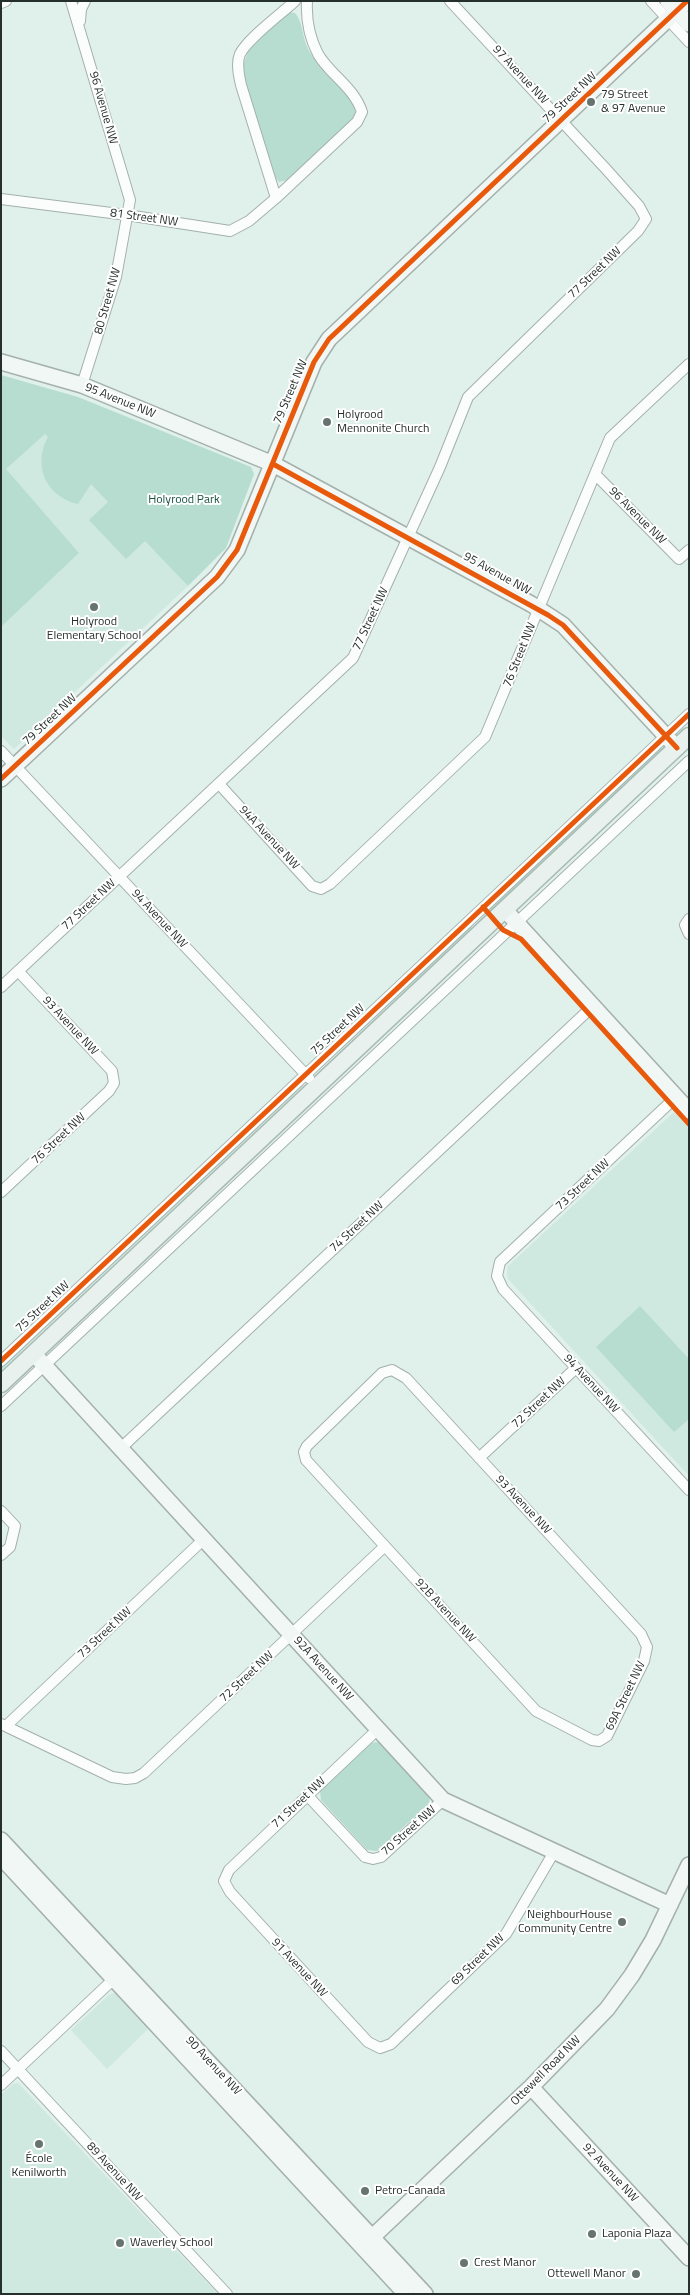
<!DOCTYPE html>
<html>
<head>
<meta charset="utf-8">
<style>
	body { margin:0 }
	#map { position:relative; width:690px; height:2295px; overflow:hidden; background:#e0f0ea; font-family:"Titillium Web",sans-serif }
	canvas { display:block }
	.frame { position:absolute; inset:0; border:2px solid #252f2c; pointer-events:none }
</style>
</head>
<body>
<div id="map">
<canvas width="690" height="2295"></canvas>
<div class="frame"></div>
</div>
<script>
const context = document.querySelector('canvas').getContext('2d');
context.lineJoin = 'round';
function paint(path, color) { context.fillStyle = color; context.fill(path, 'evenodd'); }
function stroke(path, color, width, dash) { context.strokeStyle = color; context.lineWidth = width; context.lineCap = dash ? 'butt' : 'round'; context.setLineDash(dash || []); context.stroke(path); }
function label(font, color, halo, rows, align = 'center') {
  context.font = font + ' "Titillium Web",sans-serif'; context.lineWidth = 4; context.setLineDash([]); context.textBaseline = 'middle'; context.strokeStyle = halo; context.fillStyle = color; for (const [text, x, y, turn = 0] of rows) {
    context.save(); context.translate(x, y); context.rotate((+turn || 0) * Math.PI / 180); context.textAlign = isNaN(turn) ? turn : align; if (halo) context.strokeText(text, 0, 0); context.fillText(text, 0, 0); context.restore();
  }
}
paint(new Path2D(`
	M45,434L188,586L14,749L1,736V627L79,553L5,469Z
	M674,1112L689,1128V1476L508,1279L507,1273L508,1266Z
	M117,1992L147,2020L148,2029L107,2069L71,2030L109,1995Z
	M18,2083L122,2193L218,2294H1V2095L13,2084Z`), '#cfe9e0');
paint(new Path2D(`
	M287,12L295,13C303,21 302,38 308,49C319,69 338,85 354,101L356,108L354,117L288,180L279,182L275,177L242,69L248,51Z
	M1,375L78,397L251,467L254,474L226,548L188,586L145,541L126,559L89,520L108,502L91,484L78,504C46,497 32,465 48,437L45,434L6,469L79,553L1,627Z
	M661,745L662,749L490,911L488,908Z
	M485,913L471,926L472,928L320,1069L319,1067Z
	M302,1083L303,1086L1,1370V1365Z
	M640,1306L689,1359V1419L674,1432L596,1347Z
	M376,1742L380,1743L430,1797L429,1804L377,1851L367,1850L321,1800L320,1791L371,1743Z`), '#b6ddd0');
const street = new Path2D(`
	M71,1L130,200L116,277L82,385
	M651,1L689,42
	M1,3L6,1
	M80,21L81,9L85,1
	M276,198L357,122L362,112C354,87 330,75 318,54C309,37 306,20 307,1
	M1,199L127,215L230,231L249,221L276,198L241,85C239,76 236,63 240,54C248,38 281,14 295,1
	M595,474L679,559L689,550
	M1,751L309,1078
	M219,784L312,886L321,889L330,884L485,737L610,438L689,364
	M689,919L685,925L689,934
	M1,987L353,658L440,467L468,397L638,231L646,219L639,206L606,169L450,1
	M676,1097L500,1262L497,1276L503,1289L689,1490
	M1,1192L109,1091L114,1083L112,1071L18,971
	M1,1361L689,714
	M392,1370L406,1378L641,1634L647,1647L644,1661L607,1736L599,1741L592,1740L536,1711L306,1460L304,1452L307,1446L382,1373Z
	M1,1406L689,761
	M121,1448L593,1006
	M479,1458L576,1368
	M1,1511L15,1526L10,1547L1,1555
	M1,1724L112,1777L126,1779L135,1778L144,1773L385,1546
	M6,1726L204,1539
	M378,1729L229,1870L224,1881L230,1892L368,2042L380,2048L391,2044L506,1934L554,1852
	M307,1795L365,1857L373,1859L381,1857L443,1800
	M1,2051L227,2294
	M1,2085L118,1975`);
const secondary = new Path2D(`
	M668,1L689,24
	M1,362L82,385L273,464L531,604L563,625L677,748
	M1,779L217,577L237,550L314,362L329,339L687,1
	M505,910L689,1111
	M34,1354L443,1800L670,1905
	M1,1840L425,2294
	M1,1857L406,2294
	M531,2087L689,2258
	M366,2243L531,2087L607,2009L632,1975L653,1940L689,1865`);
const primary = new Path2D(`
	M1,1384L689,736`);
stroke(street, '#a4b0ab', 12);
stroke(secondary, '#a4b0ab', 18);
stroke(primary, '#a7bbb4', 19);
stroke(street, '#fafdfc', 10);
stroke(secondary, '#f1f7f5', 15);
stroke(primary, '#e8f1ed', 16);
stroke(new Path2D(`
	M273,464L548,615L563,625L677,748
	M1,779L217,577L237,550L314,362L329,339L687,1
	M483,907L503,930L521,939L689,1124
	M1,1361L689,714`), '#e8590c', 5);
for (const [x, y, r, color] of [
	[591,102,5,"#66736e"],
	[327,422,5,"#66736e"],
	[94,607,5,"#66736e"],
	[622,1922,5,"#66736e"],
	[39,2144,5,"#66736e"],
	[365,2191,5,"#66736e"],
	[592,2234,5,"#66736e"],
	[120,2243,5,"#66736e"],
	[464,2263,5,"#66736e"],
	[636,2274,5,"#66736e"]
]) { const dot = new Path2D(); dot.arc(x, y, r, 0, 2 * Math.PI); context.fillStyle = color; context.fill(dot); stroke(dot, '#fff', 2); }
label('12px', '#252f2c', '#fff', [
	["97 Avenue NW",520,75,47],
	["79 Street NW",570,98,-43],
	["96 Avenue NW",103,108,74],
	["81 Street NW",144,218,8],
	["77 Street NW",595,273,-44],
	["80 Street NW",108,301,-74],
	["79 Street NW",291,392,-67],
	["95 Avenue NW",120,401,22],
	["96 Avenue NW",637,516,45],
	["95 Avenue NW",497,574,29],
	["77 Street NW",371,619,-65],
	["76 Street NW",520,655,-68],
	["79 Street NW",50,720,-43],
	["94A Avenue NW",269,838,47],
	["77 Street NW",89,905,-43],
	["94 Avenue NW",159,919,47],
	["93 Avenue NW",70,1026,47],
	["75 Street NW",338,1030,-43],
	["76 Street NW",59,1139,-43],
	["73 Street NW",583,1185,-43],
	["74 Street NW",357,1227,-43],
	["75 Street NW",43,1307,-43],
	["94 Avenue NW",591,1384,47],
	["72 Street NW",539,1403,-43],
	["93 Avenue NW",523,1505,47],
	["92B Avenue NW",445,1611,47],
	["73 Street NW",105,1633,-43],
	["92A Avenue NW",323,1669,48],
	["72 Street NW",247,1677,-43],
	["69A Street NW",626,1696,-64],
	["71 Street NW",299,1803,-43],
	["70 Street NW",409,1831,-42],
	["69 Street NW",478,1960,-44],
	["91 Avenue NW",299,1968,47],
	["90 Avenue NW",213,2066,47],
	["Ottewell Road NW",546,2071,-45],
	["89 Avenue NW",114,2172,47],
	["92 Avenue NW",610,2173,47]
]);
label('12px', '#252f2c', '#fff', [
	["79 Street",601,95],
	["& 97 Avenue",601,109],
	["Holyrood",337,415],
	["Mennonite Church",337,429],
	["Holyrood",94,622,"center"],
	["Elementary School",94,636,"center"],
	["NeighbourHouse",612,1915,"right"],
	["Community Centre",612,1929,"right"],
	["École",39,2159,"center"],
	["Kenilworth",39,2173,"center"],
	["Petro-Canada",375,2191],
	["Laponia Plaza",602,2234],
	["Waverley School",130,2243],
	["Crest Manor",474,2263],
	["Ottewell Manor",626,2274,"right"]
], 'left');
label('12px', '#185141', '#fff', [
	["Holyrood Park",184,500]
]);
</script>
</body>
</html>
